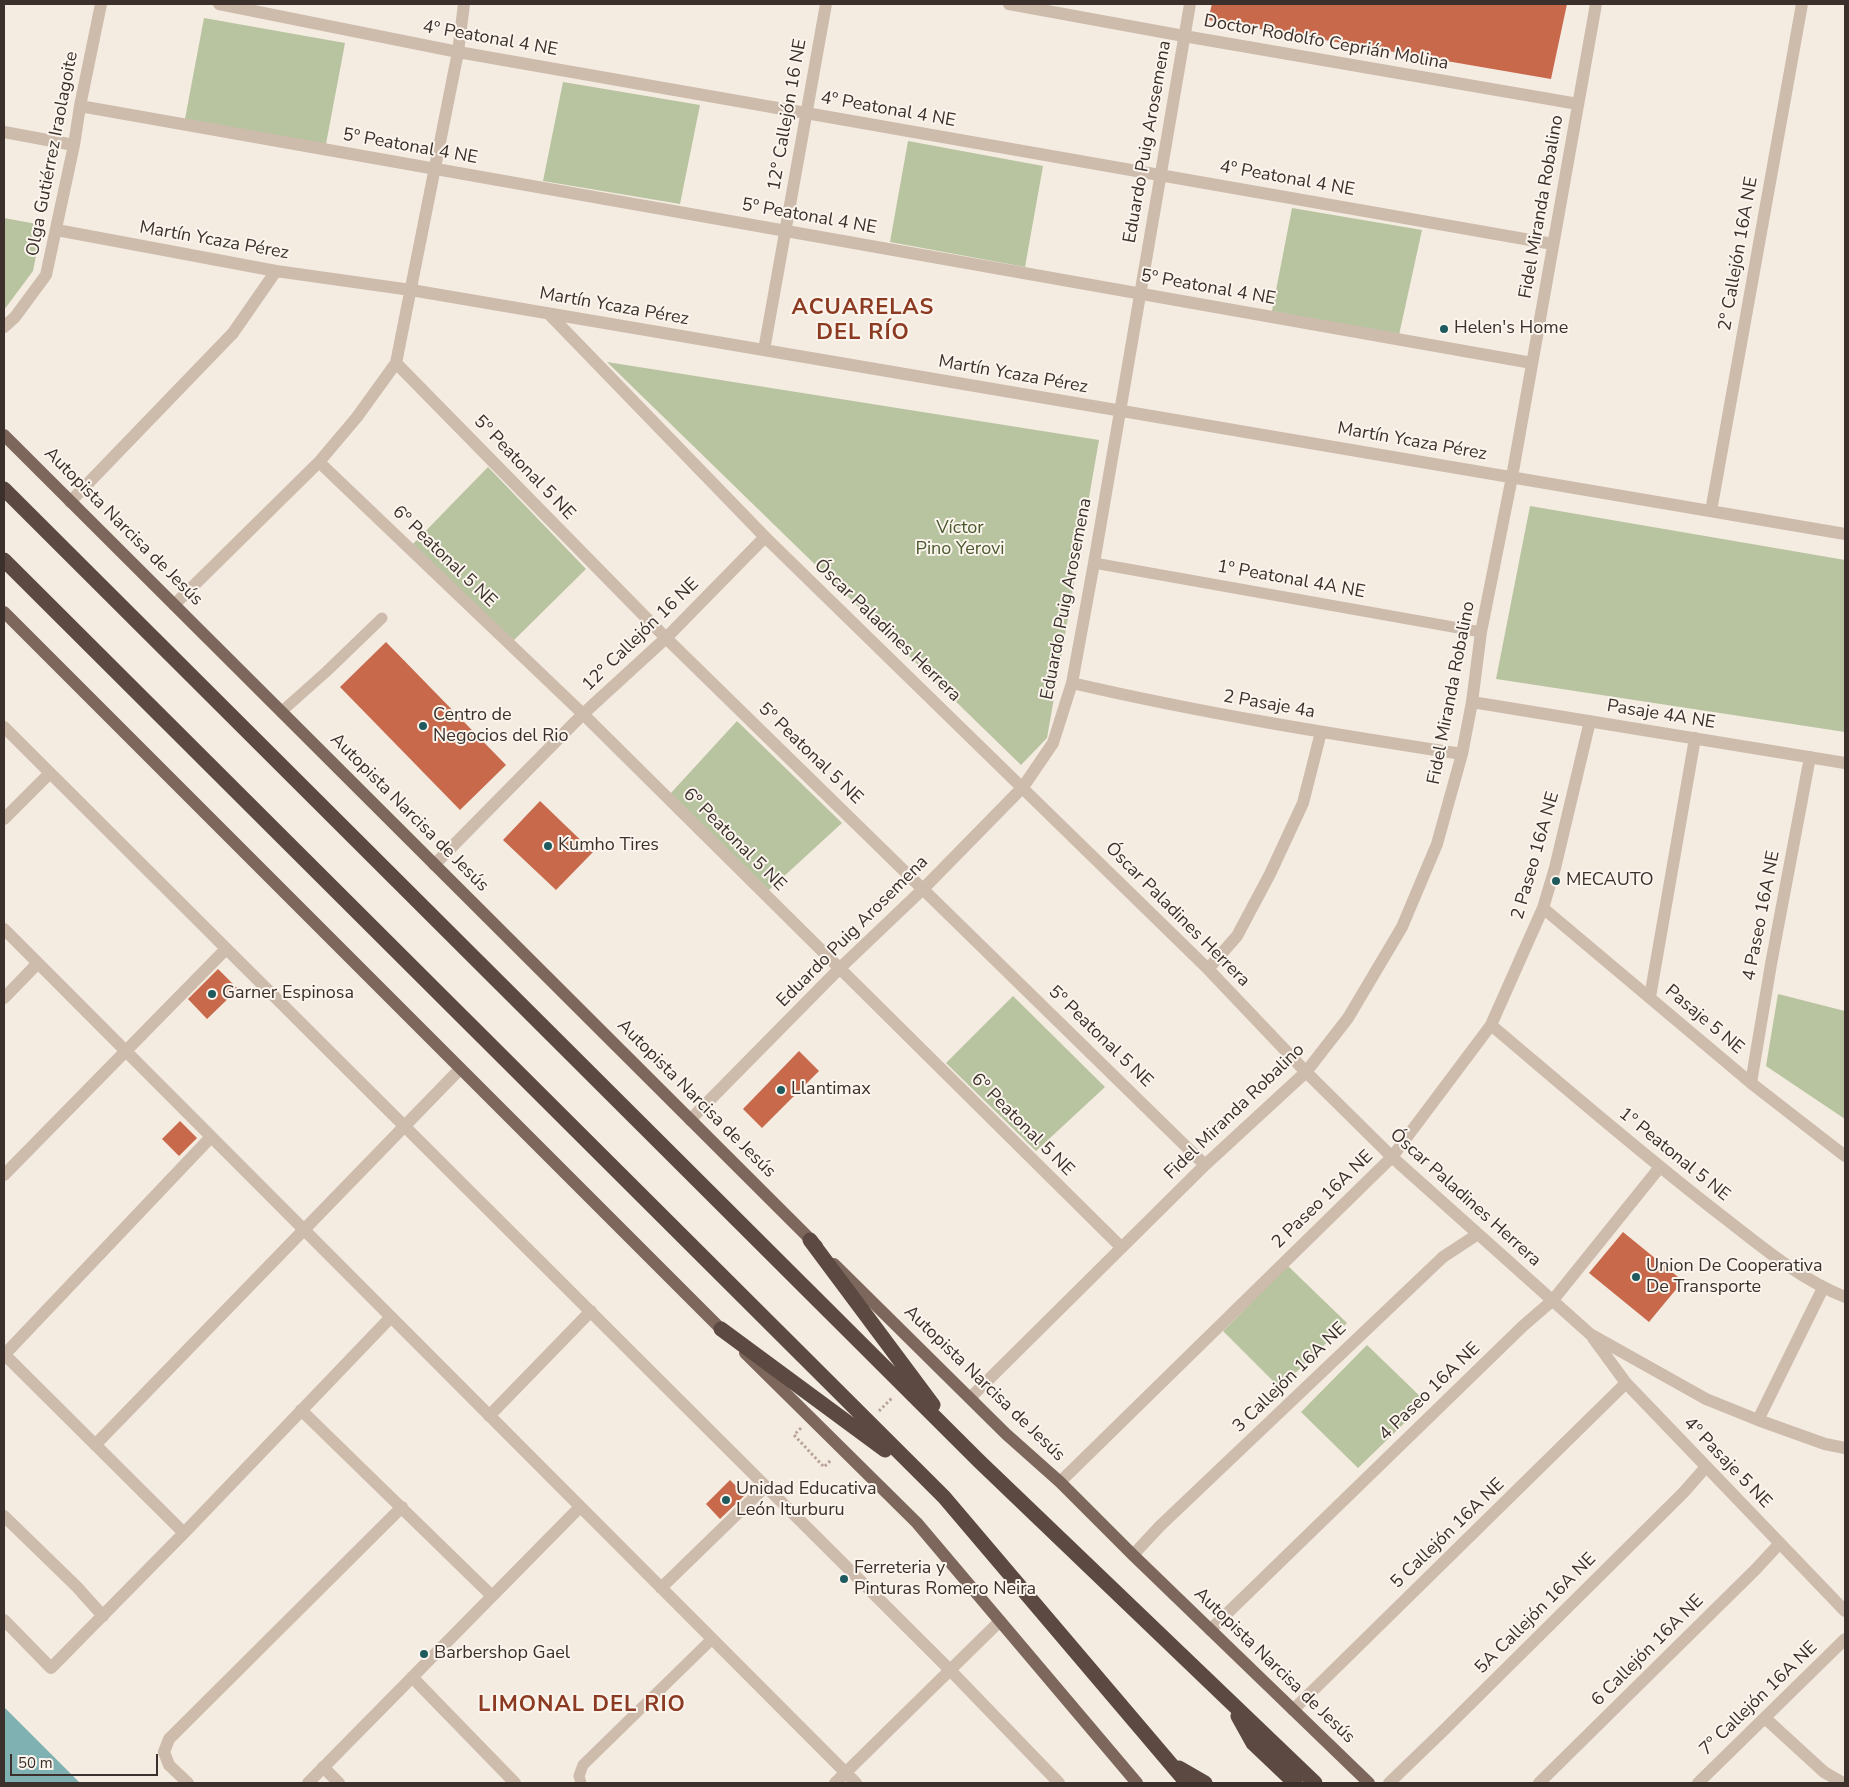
<!DOCTYPE html>
<html>
<head>
<meta charset="utf-8">
<style>
	body { margin:0 }
	#map { position:relative; width:1849px; height:1787px; overflow:hidden; background:#f4ebe1; font-family:"Nunito Sans",sans-serif }
	canvas { display:block }
	.frame { position:absolute; inset:0; border:5px solid #3b302b; pointer-events:none }
	.scale { position:absolute; left:10px; top:1754px; width:148px; height:22px; box-sizing:border-box; border:2px solid #3b302b; border-top:0; padding-left:6px; font-size:15px; line-height:18px; white-space:nowrap; color:#3b302b; -webkit-text-stroke:4px #fbf5ee; paint-order:stroke }
</style>
</head>
<body>
<div id="map">
<canvas width="1849" height="1787"></canvas>
<div class="frame"></div>
<div class="scale">50 m</div>
</div>
<script>
const context = document.querySelector('canvas').getContext('2d');
context.lineJoin = 'round';
function paint(path, color) { context.fillStyle = color; context.fill(path, 'evenodd'); }
function stroke(path, color, width, dash) { context.strokeStyle = color; context.lineWidth = width; context.lineCap = dash ? 'butt' : 'round'; context.setLineDash(dash || []); context.stroke(path); }
function label(font, color, halo, rows, align = 'center') {
  context.font = font + ' "Nunito Sans",sans-serif'; context.lineWidth = 4; context.setLineDash([]); context.textBaseline = 'middle'; context.strokeStyle = halo; context.fillStyle = color; for (const [text, x, y, turn = 0] of rows) {
    context.save(); context.translate(x, y); context.rotate((+turn || 0) * Math.PI / 180); context.textAlign = isNaN(turn) ? turn : align; if (halo) context.strokeText(text, 0, 0); context.fillText(text, 0, 0); context.restore();
  }
}
paint(new Path2D(`
	M204,18L345,43L326,144L185,119Z
	M563,82L700,105L680,204L543,181Z
	M908,141L1043,166L1025,267L890,242Z
	M1292,208L1422,230L1399,335L1272,311Z
	M4,218L42,225L33,271L4,310Z
	M607,362L1099,440L1047,738L1021,765Z
	M488,467L586,569L510,644L411,546Z
	M1530,506L1845,560V732L1496,679Z
	M737,721L842,823L769,890L670,794Z
	M1778,994L1845,1011V1119L1766,1066Z
	M1013,996L1105,1087L1036,1151L946,1063Z
	M1288,1266L1347,1323L1280,1388L1223,1331Z
	M1367,1345L1426,1402L1358,1468L1301,1412Z`), '#b8c4a0');
paint(new Path2D(`
	M4,1707L80,1783H4Z`), '#7fb0b2');
paint(new Path2D(`
	M1212,4H1567L1551,79L1208,20Z
	M386,642L506,765L460,810L340,687Z
	M540,801L593,852L556,890L503,840Z
	M218,969L238,989L207,1019L188,999Z
	M799,1051L819,1071L762,1128L743,1109Z
	M180,1121L197,1138L179,1156L162,1139Z
	M1623,1232L1683,1281L1649,1322L1589,1273Z
	M730,1480L745,1495L720,1519L706,1504Z`), '#c8694b');
stroke(new Path2D(`
	M917,1324L919,1322L943,1346L940,1349
	M879,1411L892,1398
	M801,1428L794,1435L824,1467L831,1460`), '#b9a596', 3, [2.5, 2.5]);
stroke(new Path2D(`
	M1094,563L1481,632
	M281,712L326,672L382,618
	M581,1783L579,1776L583,1765L712,1639`), '#cdbbac', 11);
stroke(new Path2D(`
	M219,4L458,52L1553,244
	M1009,4L1184,36L1578,104
	M80,106L1532,363
	M4,132L74,145
	M57,230L276,271L411,290L1845,534
	M548,313L765,537L1208,969L1306,1072L1392,1157L1590,1334L1706,1399L1758,1420L1825,1444L1845,1448
	M4,327L15,317L46,275L74,145L80,106L101,4
	M764,350L826,4
	M396,363L666,638L1205,1165
	M319,462L583,714L1121,1247
	M70,502L233,333L276,271
	M1711,511L1802,4
	M174,605L319,462L357,417L396,363L458,52L464,4
	M1072,683C1201,713 1331,734 1462,754
	M1472,702L1845,763
	M4,727L950,1670L1059,1783
	M4,819L50,773
	M434,865L583,714L666,638L765,537
	M1543,908L1751,1083L1845,1156
	M4,929L856,1783
	M1208,969L1237,936L1270,874L1303,803L1321,732
	M1650,997L1695,738
	M4,998L38,963
	M1491,1025C1568,1090 1643,1155 1722,1216C1761,1246 1799,1279 1845,1297
	M1751,1083L1771,964L1810,757
	M690,1120L839,969L923,889L1023,787L1053,743L1072,683L1094,563L1190,4
	M4,1175L226,949
	M1593,1338L1626,1383L1845,1611
	M4,1354L184,1533
	M4,1355L211,1137
	M970,1398L1205,1165L1306,1072L1348,1018L1402,927L1437,844L1462,754L1472,702L1481,632L1512,477L1596,4
	M301,1410L492,1596
	M489,1416L591,1311
	M1758,1420L1823,1288
	M95,1445L460,1069
	M1060,1482L1392,1157L1491,1025L1543,908L1555,868L1590,721
	M4,1516L77,1587L103,1616
	M1133,1555L1160,1526L1443,1257L1478,1234
	M661,1588L766,1486
	M4,1620L51,1668L184,1533L391,1317
	M1210,1630L1523,1326L1553,1300L1660,1167
	M412,1677L515,1783
	M1293,1710L1626,1383
	M1765,1718L1824,1772L1843,1783
	M323,1767L339,1783
	M188,1783L169,1765L164,1752L169,1739L402,1507
	M308,1783L580,1507
	M835,1783L1000,1621
	M1389,1783L1444,1730L1683,1493L1706,1467
	M1539,1783L1756,1569L1780,1543
	M1698,1783L1845,1639`), '#cdbbac', 12);
stroke(new Path2D(`
	M4,435L817,1246
	M4,612L727,1335
	M834,1264L1006,1434L1060,1482L1133,1555L1369,1783
	M745,1353L917,1523L1137,1783`), '#7d675c', 12);
stroke(new Path2D(`
	M4,489L979,1461L1315,1783
	M4,560L944,1497L1187,1783
	M810,1240L933,1405
	M721,1329L885,1450
	M1238,1716L1253,1743L1295,1783
	M1179,1768L1205,1783`), '#5c4a42', 15);
for (const [x, y, r, color] of [
	[1444,329,5,"#1f5a5e"],
	[423,726,5,"#1f5a5e"],
	[548,846,5,"#1f5a5e"],
	[1556,881,5,"#1f5a5e"],
	[212,994,5,"#1f5a5e"],
	[781,1090,5,"#1f5a5e"],
	[1636,1277,5,"#1f5a5e"],
	[726,1500,5,"#1f5a5e"],
	[844,1579,5,"#1f5a5e"],
	[424,1654,5,"#1f5a5e"]
]) { const dot = new Path2D(); dot.arc(x, y, r, 0, 2 * Math.PI); context.fillStyle = color; context.fill(dot); stroke(dot, '#fbf5ee', 2); }
label('18px', '#3b302b', '#fbf5ee', [
	["4º Peatonal 4 NE",490,39,10],
	["Doctor Rodolfo Ceprián Molina",1326,43,10],
	["4º Peatonal 4 NE",888,110,10],
	["12° Callejón 16 NE",788,115,-80],
	["Eduardo Puig Arosemena",1148,142,-80],
	["5º Peatonal 4 NE",410,147,10],
	["Olga Gutiérrez Iraolagoite",53,154,-79],
	["4º Peatonal 4 NE",1287,179,10],
	["Fidel Miranda Robalino",1542,207,-80],
	["5º Peatonal 4 NE",809,217,10],
	["Martín Ycaza Pérez",214,241,10],
	["2° Callejón 16A NE",1739,254,-80],
	["5º Peatonal 4 NE",1208,288,10],
	["Martín Ycaza Pérez",614,307,10],
	["Martín Ycaza Pérez",1013,375,10],
	["Martín Ycaza Pérez",1412,442,10],
	["5º Peatonal 5 NE",524,468,46],
	["Autopista Narcisa de Jesús",123,527,45],
	["6º Peatonal 5 NE",444,557,44],
	["1º Peatonal 4A NE",1291,580,10],
	["Eduardo Puig Arosemena",1067,599,-79],
	["Óscar Paladines Herrera",887,631,44],
	["12° Callejón 16 NE",641,635,-44],
	["Fidel Miranda Robalino",1452,693,-79],
	["2 Pasaje 4a",1269,705,10],
	["Pasaje 4A NE",1661,715,9],
	["5º Peatonal 5 NE",810,754,44],
	["Autopista Narcisa de Jesús",409,813,45],
	["6º Peatonal 5 NE",734,840,45],
	["2 Paseo 16A NE",1536,856,-74],
	["Óscar Paladines Herrera",1177,915,45],
	["4 Paseo 16A NE",1762,916,-79],
	["Eduardo Puig Arosemena",853,932,-45],
	["Pasaje 5 NE",1704,1020,40],
	["5º Peatonal 5 NE",1100,1037,44],
	["Autopista Narcisa de Jesús",696,1099,45],
	["Fidel Miranda Robalino",1235,1112,-44],
	["6º Peatonal 5 NE",1022,1125,45],
	["1º Peatonal 5 NE",1674,1155,39],
	["Óscar Paladines Herrera",1465,1198,42],
	["2 Paseo 16A NE",1323,1200,-44],
	["3 Callejón 16A NE",1290,1378,-44],
	["Autopista Narcisa de Jesús",984,1384,44],
	["4 Paseo 16A NE",1430,1392,-44],
	["4º Pasaje 5 NE",1727,1463,46],
	["5 Callejón 16A NE",1448,1534,-44],
	["5A Callejón 16A NE",1536,1614,-45],
	["6 Callejón 16A NE",1648,1651,-45],
	["Autopista Narcisa de Jesús",1274,1666,44],
	["7º Callejón 16A NE",1759,1699,-44]
]);
label('18px', '#3b302b', '#fbf5ee', [
	["Helen's Home",1454,329],
	["Centro de",433,716],
	["Negocios del Rio",433,737],
	["Kumho Tires",558,846],
	["MECAUTO",1566,881],
	["Garner Espinosa",222,994],
	["Llantimax",791,1090],
	["Union De Cooperativa",1646,1267],
	["De Transporte",1646,1288],
	["Unidad Educativa",736,1490],
	["León Iturburu",736,1511],
	["Ferreteria y",854,1569],
	["Pinturas Romero Neira",854,1590],
	["Barbershop Gael",434,1654]
], 'left');
label('18px', '#4a5a2e', '#fbf5ee', [
	["Víctor",960,529],
	["Pino Yerovi",960,550]
]);
context.letterSpacing = '1px';
label('bold 22px', '#8c3b22', '#fbf5ee', [
	["ACUARELAS",863,309],
	["DEL RÍO",863,334],
	["LIMONAL DEL RIO",582,1706]
]);
context.letterSpacing = '0px';
</script>
</body>
</html>
